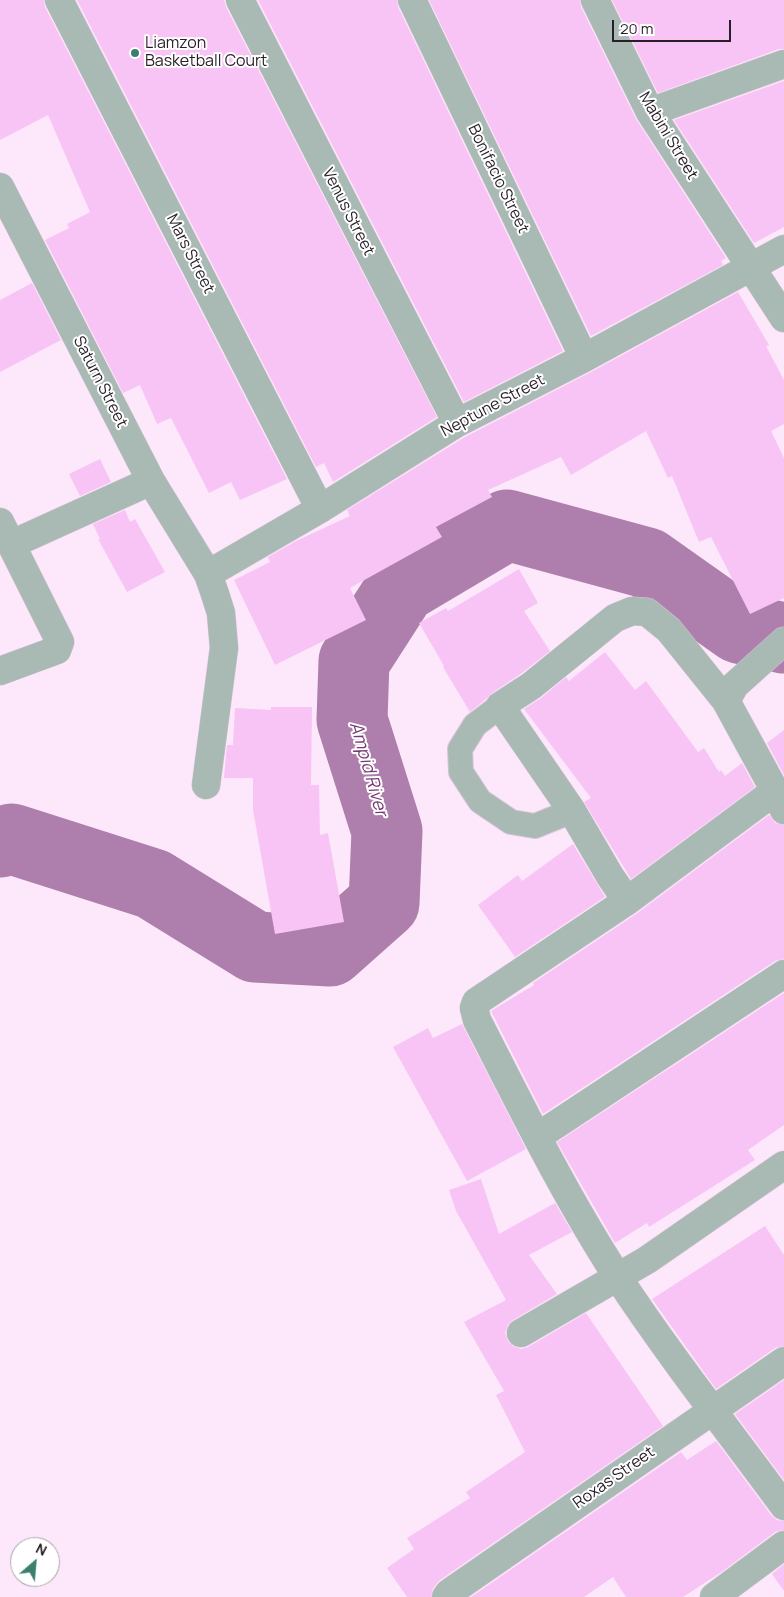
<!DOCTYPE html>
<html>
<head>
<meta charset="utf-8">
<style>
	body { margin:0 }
	#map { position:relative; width:784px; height:1597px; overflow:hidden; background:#fce8fa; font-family:Manrope,sans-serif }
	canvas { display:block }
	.north { position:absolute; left:10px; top:1537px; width:50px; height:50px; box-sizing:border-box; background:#fff; border:1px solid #a9a5a9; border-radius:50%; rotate:27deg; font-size:14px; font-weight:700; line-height:20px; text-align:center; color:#271e27 }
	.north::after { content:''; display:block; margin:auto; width:18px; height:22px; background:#3d7f6f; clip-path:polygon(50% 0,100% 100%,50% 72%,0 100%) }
	.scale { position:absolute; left:612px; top:20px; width:119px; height:22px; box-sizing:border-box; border:2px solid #271e27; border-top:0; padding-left:6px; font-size:15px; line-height:18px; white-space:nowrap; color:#271e27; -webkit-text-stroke:4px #fff; paint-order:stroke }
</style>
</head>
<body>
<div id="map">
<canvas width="784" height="1597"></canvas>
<div class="north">N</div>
<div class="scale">20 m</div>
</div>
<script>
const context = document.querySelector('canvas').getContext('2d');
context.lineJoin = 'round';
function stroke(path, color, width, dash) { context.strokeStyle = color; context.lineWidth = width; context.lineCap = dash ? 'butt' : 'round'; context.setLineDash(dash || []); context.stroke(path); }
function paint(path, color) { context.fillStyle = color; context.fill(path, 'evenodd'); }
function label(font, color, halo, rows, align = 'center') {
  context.font = font + ' Manrope,sans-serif'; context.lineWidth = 4; context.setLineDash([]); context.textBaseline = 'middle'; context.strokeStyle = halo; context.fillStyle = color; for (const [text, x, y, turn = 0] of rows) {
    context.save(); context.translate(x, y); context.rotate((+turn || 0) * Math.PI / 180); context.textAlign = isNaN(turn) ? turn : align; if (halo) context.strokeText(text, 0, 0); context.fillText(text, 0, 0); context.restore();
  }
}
stroke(new Path2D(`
	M0,842L12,839L153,884L255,947L330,951L384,903L387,831L352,720L354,661L401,588L507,525L647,563L739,628L784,638`), '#ae7eac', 71);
paint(new Path2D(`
	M0,0H44L45,7L287,479L240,500L231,482L209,493L171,418L157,424L140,385L123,393L45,240L69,228L67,224L90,212L48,115L0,140Z
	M77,0H224L226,7L437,417L333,482L324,463L316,467Z
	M258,0H397L398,7L563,351L464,402Z
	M429,0H580L581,7L636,119L726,258L721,261L723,265L591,336Z
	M612,0H784V49H779L658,93Z
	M784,81V227L754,243L674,120Z
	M32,283L61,340L0,372V300Z
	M738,292L769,345L766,346L784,380V424L771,431L784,458V598L750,614L711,537L699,542L672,476L668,478L646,431L571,475L561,457L488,490L492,497L436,527L442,537L350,588L366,620L275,665L234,580L270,562L268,557L296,541L350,516L347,510L465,437L591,372Z
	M100,459L111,482L80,496L69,474Z
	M125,510L130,522L135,519L165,572L127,592L98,539H100L93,524Z
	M519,569L538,603L524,611L550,651L522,673L492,693L486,699L470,712L443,667L444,666L419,623L446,608L448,611Z
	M605,652L635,690L646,681L698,752L704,748L719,772L721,770L725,776L742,763L755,787L631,879L584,802L591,798L524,709L541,698L566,677L569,681Z
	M271,707H312L311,785H319L320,835L328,833L344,922L275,934L253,810V778H224L227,745H233L235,708L271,710Z
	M784,730V775L767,743Z
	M769,815L775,823L784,825V959L775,961L543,1114L491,1011L534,985L533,983L636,914Z
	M573,844L605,897L515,957L478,905L518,875L522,881Z
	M784,993V1125L748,1150L755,1160L649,1227L647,1223L615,1243L557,1142Z
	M462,1024L526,1149L467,1181L393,1047L428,1028L433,1038Z
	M481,1179L499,1234L555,1203L572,1232L529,1255L557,1294L513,1320L508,1325L505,1333L508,1341L513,1346L521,1349L528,1347L586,1313L663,1426L440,1580L433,1588L431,1597H407L387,1568L414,1549L407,1538L470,1498L466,1492L525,1452L496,1395L504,1391L464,1322L506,1300L456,1211L449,1190Z
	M765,1226L784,1255V1346L775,1348L716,1389L652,1299Z
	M784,1380V1480L735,1414Z
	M716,1441L771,1515L777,1520L784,1521V1530L775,1532L723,1571L683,1597H626L613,1577L584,1597H471L681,1452L687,1460Z
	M784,1564V1591L772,1574Z`), '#f8c4f5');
const service = new Path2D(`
	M500,706L475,725L460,749L461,772L480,801L511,822L535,826L572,811`);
const minor = new Path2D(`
	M59,0L320,509
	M240,0L457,423
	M412,0L584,358
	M595,0L650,112L784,318
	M650,112L784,64
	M0,187L151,481L208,574L215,594L221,613L224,648L206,785
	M0,522L60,642L57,650L0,671
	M12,544L151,481
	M208,574L320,509L457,423L584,358L784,249
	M726,701L735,685L784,641
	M775,791L627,901L476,1002L474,1008L477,1020C521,1106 564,1194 617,1276C669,1355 728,1430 784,1506
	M627,901L610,876L572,811L500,706L531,686L615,618L632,611L647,612L669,630L726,701L775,791L784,810
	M537,1137L784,974
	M521,1333L647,1260L784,1165
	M446,1597L449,1593L784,1361
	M714,1597L784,1545`);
stroke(service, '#d6c4d4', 26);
stroke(minor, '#d6c4d4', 29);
stroke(service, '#a9b9b4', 24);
stroke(minor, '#a9b9b4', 28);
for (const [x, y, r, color] of [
	[135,53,5,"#3d7f6f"]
]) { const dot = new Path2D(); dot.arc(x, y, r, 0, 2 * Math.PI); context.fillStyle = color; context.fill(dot); stroke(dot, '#fff', 2); }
label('16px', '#271e27', '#fff', [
	["Liamzon",145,44],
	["Basketball Court",145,62]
], 'left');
label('16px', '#271e27', '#fff', [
	["Mabini Street",668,136,59],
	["Bonifacio Street",498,179,64],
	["Venus Street",348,212,63],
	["Mars Street",190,254,63],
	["Saturn Street",100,382,63],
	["Neptune Street",493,406,-28],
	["Roxas Street",614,1478,-35]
]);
label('italic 18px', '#783b76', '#fff', [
	["Ampid River",368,769,74]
]);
</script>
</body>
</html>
